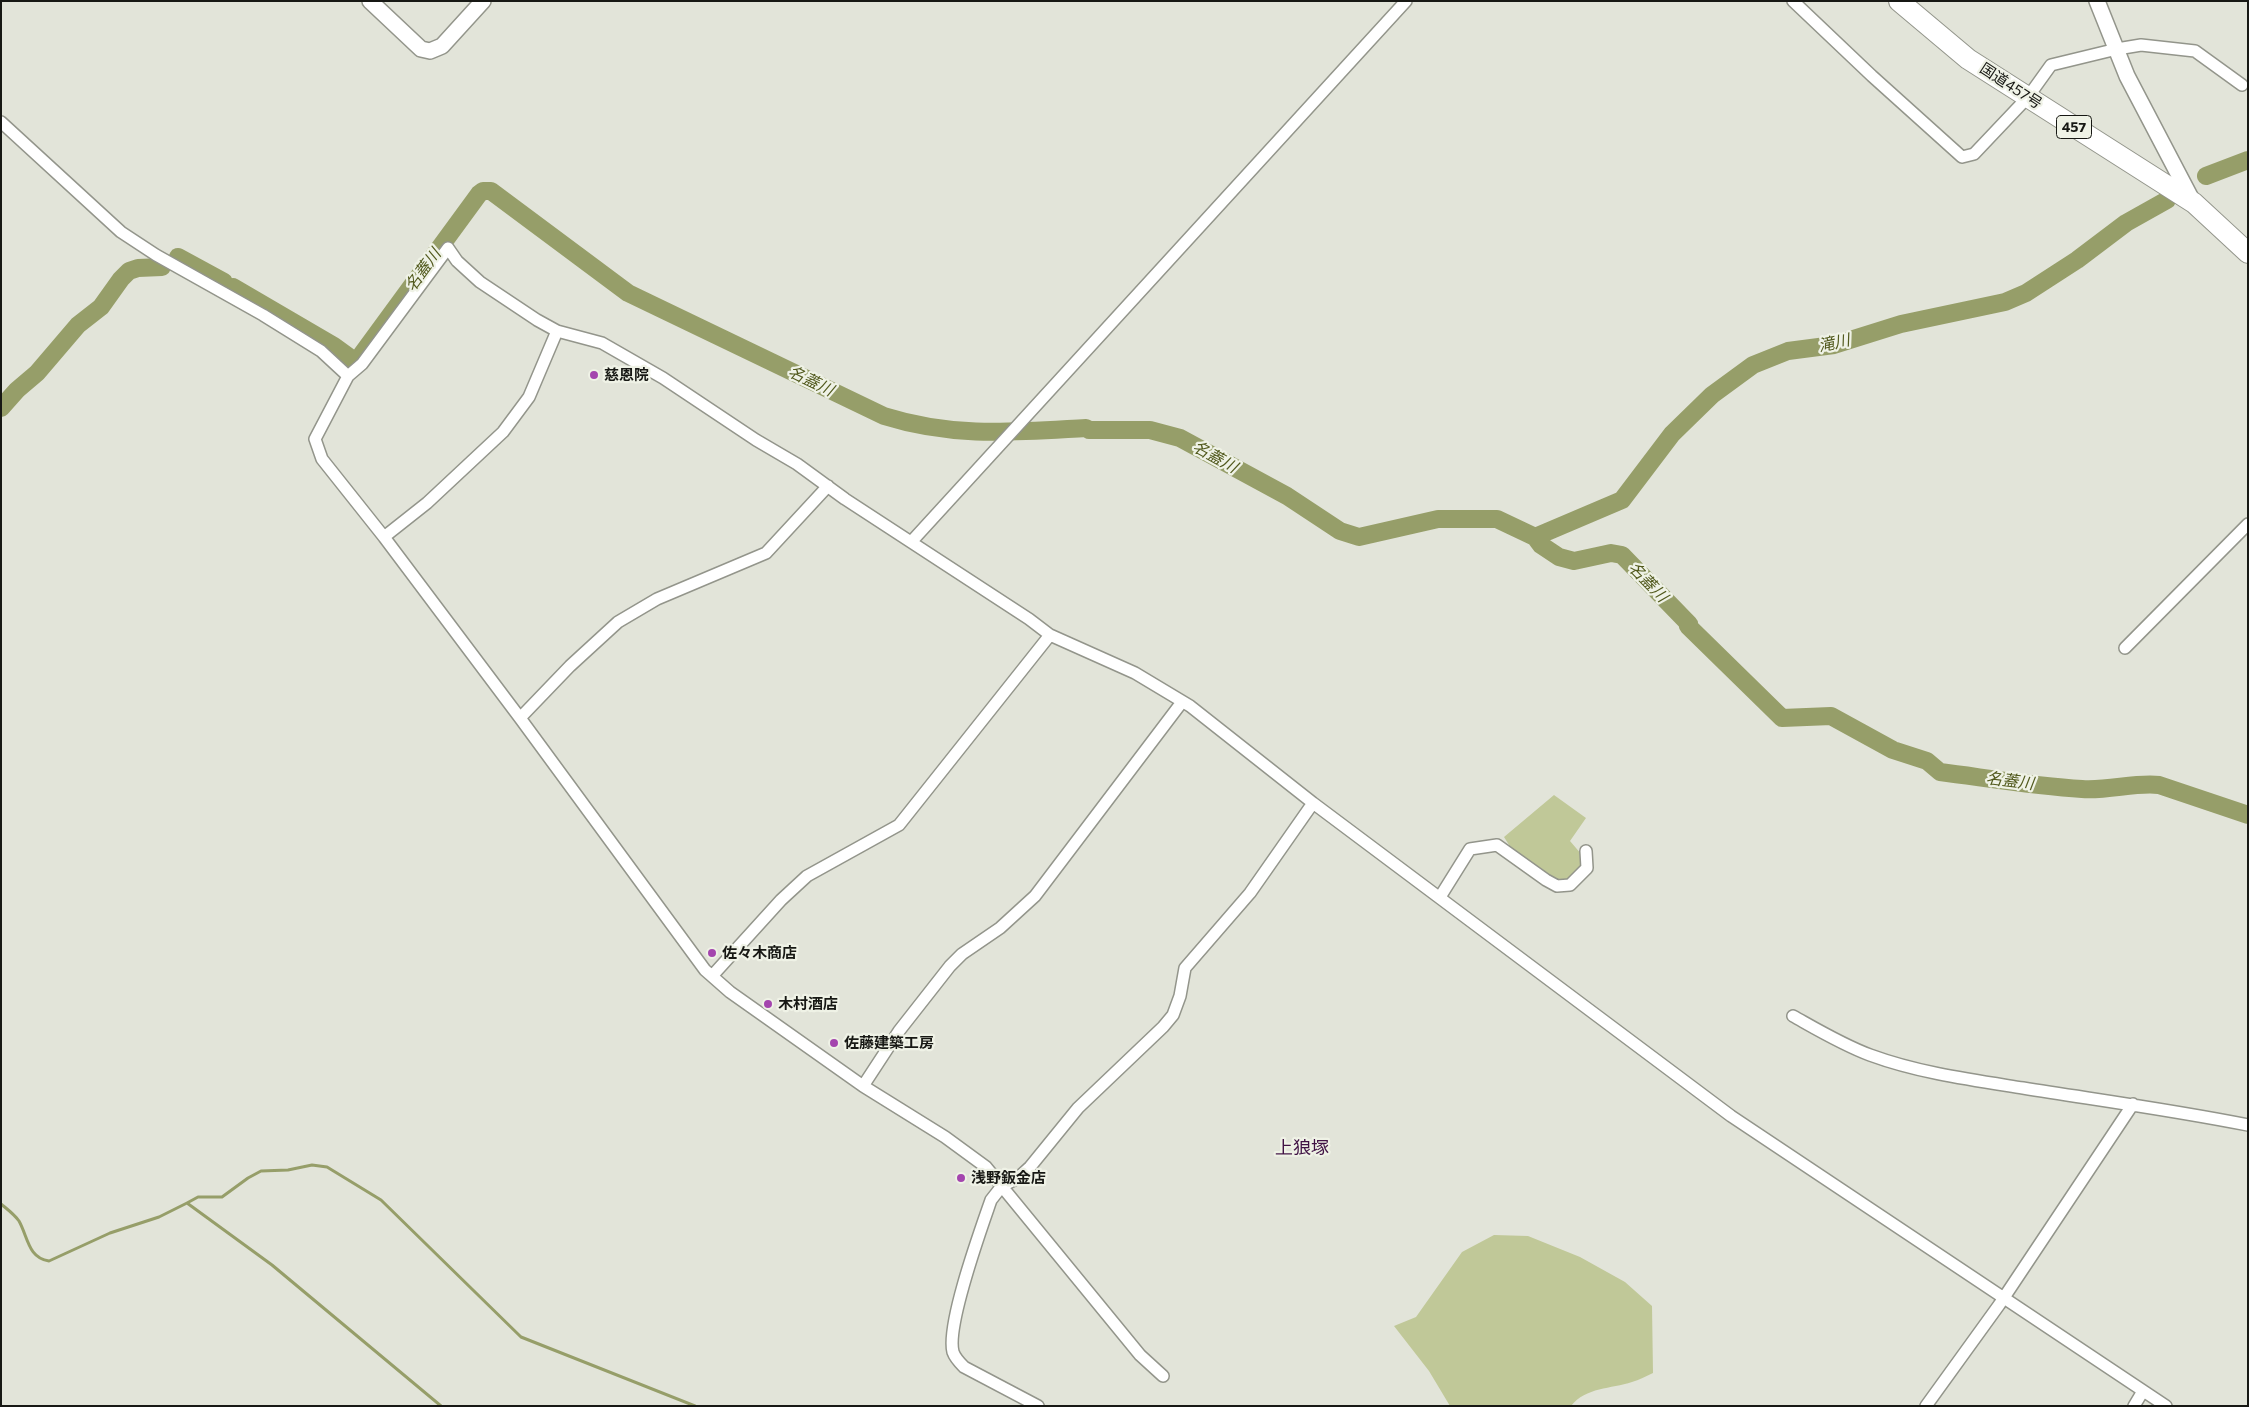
<!DOCTYPE html>
<html>
<head>
<meta charset="utf-8">
<style>
	body { margin:0 }
	#map { position:relative; width:2249px; height:1407px; overflow:hidden; background:#e2e4d9; font-family:Commissioner,sans-serif }
	canvas { display:block }
	.frame { position:absolute; inset:0; border:2px solid #171814; pointer-events:none }
</style>
</head>
<body>
<div id="map">
<canvas width="2249" height="1407"></canvas>
<div class="frame"></div>
</div>
<script>
const context = document.querySelector('canvas').getContext('2d');
context.lineJoin = 'round';
function paint(path, color) { context.fillStyle = color; context.fill(path, 'evenodd'); }
function stroke(path, color, width, dash) { context.strokeStyle = color; context.lineWidth = width; context.lineCap = dash ? 'butt' : 'round'; context.setLineDash(dash || []); context.stroke(path); }
function label(font, color, halo, rows, align = 'center') {
  context.font = font + ' Commissioner,"Noto Sans JP",sans-serif'; context.lineWidth = 4.5; context.setLineDash([]); context.textBaseline = 'middle'; context.strokeStyle = halo; context.fillStyle = color; for (const [text, x, y, turn = 0] of rows) {
    context.save(); context.translate(x, y); context.rotate((+turn || 0) * Math.PI / 180); context.textAlign = isNaN(turn) ? turn : align; if (halo) context.strokeText(text, 0, 0); context.fillText(text, 0, 0); context.restore();
  }
}
paint(new Path2D(`
	M1554,795L1586,818L1570,841L1582,855L1584,865L1570,881L1559,884L1507,848L1509,845L1504,837Z
	M1494,1235L1528,1236L1580,1257L1625,1282L1652,1306L1653,1373C1646,1376 1639,1380 1632,1382C1611,1389 1586,1387 1571,1406H1450L1429,1371L1394,1326L1416,1317L1462,1252Z`), '#c0c898');
stroke(new Path2D(`
	M187,1203L198,1197H222L248,1178L261,1171L288,1170L312,1165L327,1167L381,1200L521,1337L695,1406
	M1,1204C7,1209 14,1214 19,1221C28,1237 28,1258 49,1261L110,1233L159,1217L187,1203L272,1265L441,1406`), '#969e69', 3);
stroke(new Path2D(`
	M2206,176L2248,160
	M178,257L224,282
	M233,287L334,346L356,362L479,194L483,191H491L628,293L884,416C954,438 1014,432 1086,428L1089,430H1150L1180,438L1287,496L1340,531L1359,537L1438,519H1497L1535,537L1541,545L1559,557L1574,561L1611,553L1622,555L1689,624L1688,626L1782,718L1831,716L1893,750L1927,761L1940,772C1987,778 2035,786 2082,789C2108,791 2136,782 2159,785L2248,815
	M1,408L17,390L37,373L78,325L101,307L121,279L129,271L138,268L162,267
	M1535,537L1622,500L1672,434L1712,395L1753,365L1788,351L1834,345L1901,324L2005,302L2026,293L2077,260L2126,223L2167,200`), '#969e69', 18);
const street = new Path2D(`
	M1793,1L1872,76L1962,157L1974,154L2028,97L2051,65L2117,49L2141,45L2195,51L2242,85
	M1,122L121,232L156,255L263,315L321,351L348,376
	M384,537L427,503L503,432L529,397L557,331
	M912,541L1406,1
	M2125,648L2248,524
	M520,718L570,666L618,622L657,599L766,553L828,486
	M1440,897L1470,849L1497,845L1546,880L1557,886L1570,885L1587,868L1586,851
	M712,976L781,900L807,876L899,825L1050,635
	M1793,1016C1818,1030 1843,1045 1870,1055C1919,1073 1972,1080 2023,1088C2098,1100 2173,1110 2248,1125
	M863,1086L899,1031L950,966L962,954L1000,928L1035,896L1182,702
	M1163,1376L1140,1355L986,1167L945,1137L863,1086L730,992L705,970L520,718L384,537L322,459L315,439L348,376L362,364L448,248L457,261L480,282L537,320L557,331L602,343L663,378L756,440L797,464L845,499L1029,619L1050,635L1135,673L1190,706L1313,803L1731,1116L2166,1406
	M1038,1406L964,1367C959,1362 955,1358 953,1352C946,1325 981,1229 991,1200L1002,1186L1018,1178L1030,1167L1078,1108L1163,1027L1173,1015L1180,996L1185,968L1250,893L1313,803
	M1926,1406L1999,1305L2133,1104
	M2134,1406L2143,1391`);
const secondary = new Path2D(`
	M370,1L421,49L430,51L442,46L483,1
	M2097,1L2127,76L2193,202`);
const highway = new Path2D(`
	M1899,1L1968,59L2194,203L2248,253`);
stroke(street, '#93958b', 14);
stroke(secondary, '#93958b', 18);
stroke(highway, '#93958b', 22);
stroke(street, '#fff', 11);
stroke(secondary, '#fff', 15);
stroke(highway, '#fff', 20);
for (const [x, y, r, color] of [
	[594,375,5,"#a445ae"],
	[712,953,5,"#a445ae"],
	[768,1004,5,"#a445ae"],
	[834,1043,5,"#a445ae"],
	[961,1178,5,"#a445ae"]
]) { const dot = new Path2D(); dot.arc(x, y, r, 0, 2 * Math.PI); context.fillStyle = color; context.fill(dot); stroke(dot, '#eff2e6', 2); }
for (const [x, y, w] of [
	[2074,127,35]
]) { const box = new Path2D(); box.roundRect(x - w / 2, y - 11.5, w, 23, 4); context.fillStyle = '#eff2e6'; context.fill(box); stroke(box, '#171814', 1); }
label('bold 14px', '#171814', null, [
	["457",2074,127]
]);
label('15px', '#171814', '#eff2e6', [
	["国道457号",2011,86,33]
]);
label('bold 15px', '#171814', '#eff2e6', [
	["慈恩院",604,375],
	["佐々木商店",722,953],
	["木村酒店",778,1004],
	["佐藤建築工房",844,1043],
	["浅野鈑金店",971,1178]
], 'left');
label('italic 16px', '#525a1e', '#eff2e6', [
	["名蓋川",423,270,-54],
	["滝川",1834,343,-12],
	["名蓋川",811,381,26],
	["名蓋川",1215,457,29],
	["名蓋川",1648,582,46],
	["名蓋川",2010,781,7]
]);
label('18px', '#411345', '#eff2e6', [
	["上狼塚",1302,1148]
]);
</script>
</body>
</html>
